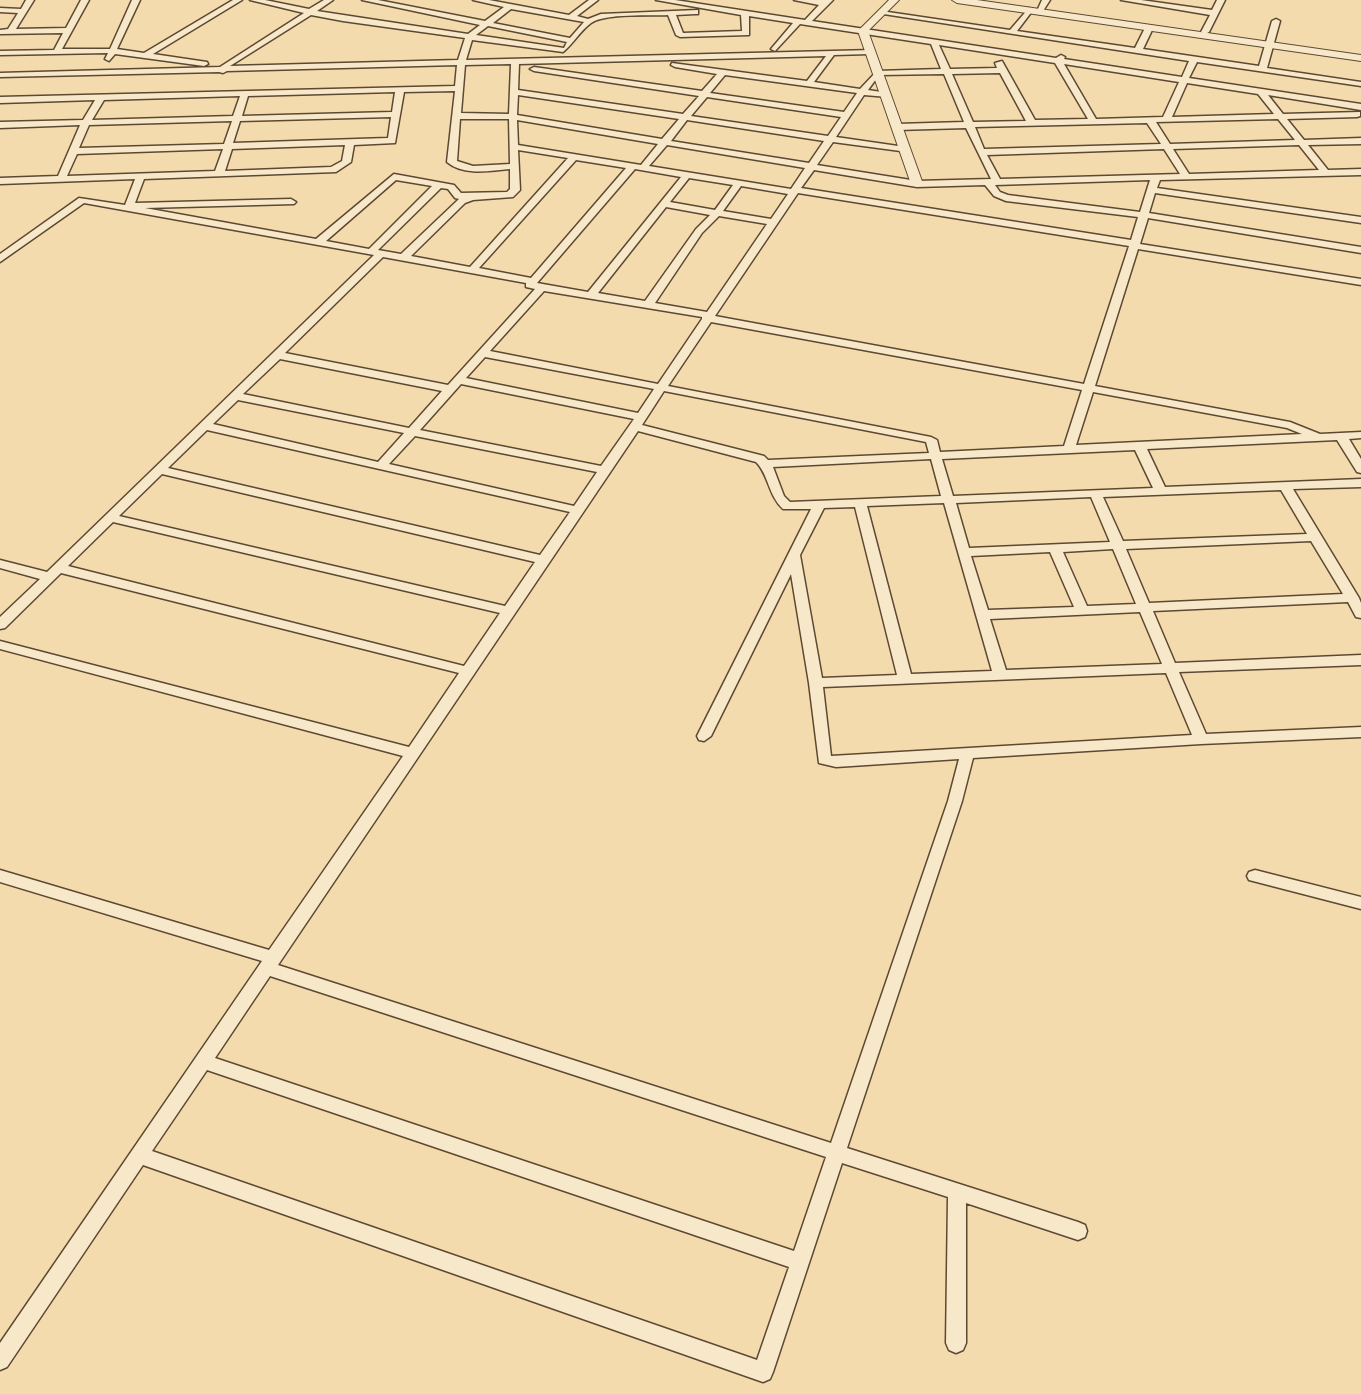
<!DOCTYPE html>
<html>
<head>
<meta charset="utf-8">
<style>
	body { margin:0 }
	canvas { display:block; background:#f4dbae }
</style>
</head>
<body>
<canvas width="1361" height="1394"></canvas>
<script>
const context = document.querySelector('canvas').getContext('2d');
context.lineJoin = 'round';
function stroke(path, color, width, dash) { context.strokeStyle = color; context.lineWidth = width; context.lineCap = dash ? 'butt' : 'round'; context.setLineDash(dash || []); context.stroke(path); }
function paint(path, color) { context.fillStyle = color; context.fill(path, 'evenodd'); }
const minor = new Path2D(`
	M26,0H34L16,29L66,28L81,0H89L62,49H110L132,0H140L117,49L144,53L233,0H242L153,54L207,62L208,64L204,66L115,54L109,61L105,59L108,53L0,55V51L54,50L63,33L0,34V30L8,29L18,13L0,12V8L21,9Z
	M250,0H265L309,9L324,0H333L317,11L468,34L480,25L362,0H378L485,21L504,7L473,0H489L569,15L589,0H598L577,16L588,19L601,14L698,10V14H695L676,15L683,33L742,31L741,15L656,0H675L805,20L819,5L794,0H833L812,21L1056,58L1061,55L1065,57L1064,59L1182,77L1189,61L877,13L881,11L1010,30L1029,8L1033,10L1017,31L1135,48L1145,28L1149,26L1153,28L1143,49L1259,66L1272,21L1276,19L1280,21L1267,68L1361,82V86L1197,62L1189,78L1361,104V110L1268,95L1283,114L1360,112V116L1357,117L1287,119L1304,140L1361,138V144L1308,145L1328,170L1361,169V175L1160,180L1157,188L1361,217V223L1155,193L1149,213L1361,247V253L1148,218L1140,244L1361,279V285L1138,249L1095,386L1290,422L1320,434L1361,432V438L1349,439L1361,459V473L1357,472L1337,440L1147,449L1165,487L1361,479V487L1293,489L1359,598L1361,603V618L1356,617L1348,602L1153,611L1175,663L1361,655V665L1179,672L1206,734L1361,727V737L1201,744L973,758L962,801L847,1148L1078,1222L1085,1225L1087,1231L1085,1237L1078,1240L966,1203V1343L963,1350L956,1353L949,1350L946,1343L948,1197L842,1163L773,1372L770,1379L763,1382L143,1165L7,1367L0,1370V1343L262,961L0,882V870L269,950L403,756L0,649V641L409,747L459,673L61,573L5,628L0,629V617L40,579L0,568V560L47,572L374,255L84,203L0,262V254L79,198L125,205L135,179L0,184V178L58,176L80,125L0,128V122L83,120L95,100L0,103V97L455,86L457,65L227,71L223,73L219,72L0,77V73L220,67L304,13ZM511,9L584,22L570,38L493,23ZM311,15L343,21L465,38L458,60L230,66ZM668,15L676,35L680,37L749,35V16L793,23L771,49L775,51L800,24L931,44L941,69L877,71L860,89L814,82L834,55L870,54H873V50L466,60L472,40L563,52C573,44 580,31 591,23C605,13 651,16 668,15ZM488,26L567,42L564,48L476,35ZM939,45L1055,63L1088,119L1035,120L1002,61L995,63L997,68L950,69ZM826,56L807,81L672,63L671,65L675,67L717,74L702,91L534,67L530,69L534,71L699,96L683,114L518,90L519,64ZM511,64L509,114L461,113L465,65ZM1064,64L1179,82L1163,117L1096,119ZM1000,73L1026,121L973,122L952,74ZM944,74L964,122L897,124L893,127L897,130L966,128L991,179L917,181L817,165L833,142L908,152L909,150L905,147L836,137L864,95L888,97V93L868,90L879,75ZM725,75L857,93L844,112L710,93ZM1187,83L1258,94L1274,114L1172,117ZM455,91L447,162C464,176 489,171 510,169V189L507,192L461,193L454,185L394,174L316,239L145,208L294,204L296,202L291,199L135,203L144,179L336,172L351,162L354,145L395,143L404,92ZM395,92L392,112L242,116L248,96ZM518,95L679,119L662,139L517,115ZM240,96L233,116L92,120L104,100ZM707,97L841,117L828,136L691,116ZM391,117L388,138L233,143L240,121ZM460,119H509L510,164L473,166L457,161ZM1278,119L1295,140L1170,144L1156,122ZM517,120L658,144L641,165L518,145ZM687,120L824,141L809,163L671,141ZM232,121L224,144L79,148L89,125ZM1147,123L1161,144L984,149L975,127ZM345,145L342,161L331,167L225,171L232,149ZM667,145L805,168L791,189L649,166ZM1299,145L1319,170L1189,174L1173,149ZM223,149L215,171L67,176L77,154ZM1164,149L1180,174L1000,179L987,155ZM518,150L568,158L470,267L411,256L465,203L473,200L513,197L520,190ZM576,160L626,168L531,278L479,268ZM635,169L681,177L588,292L537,283ZM814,170L917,187L985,185L994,196L1006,201L1138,217L1131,240L801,188ZM689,178L733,185L715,210L670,202ZM396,180L432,186L369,249L326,241ZM1150,180L1140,212L1008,195L1000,192L995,185ZM741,186L788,194L771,219L723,211ZM441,188L448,189L455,198L459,199L401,254L378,250ZM798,193L1129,246L1084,384L715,316ZM666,207L710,215L696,229L645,301L598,293ZM719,216L767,224L707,312L655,303L702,233ZM383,257L526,283V287L535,289L448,385L285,353ZM544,291L702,317V319L658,384L490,351ZM711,322L1082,390L1064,446L940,452L937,440L931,437L668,386ZM485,357L654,389L638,413L466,378ZM280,359L442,391L409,428L243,394ZM461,384L634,419L601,466L420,430ZM664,391L926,442L929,453L768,460L764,456L642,425ZM1093,392L1287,428L1302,434L1076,445ZM238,400L404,433L378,462L213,424ZM207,430L570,512L540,555L168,468ZM638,431L756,462C769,475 768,495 783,509H811L697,736L699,740L704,741L711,736L791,574L809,683L819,763L836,767L959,759L948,801L831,1143L278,965ZM415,436L597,472L574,506L389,464ZM1135,450L1153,488L953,496L942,459ZM931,459L941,496L790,502L784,496L773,467ZM162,474L535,562L505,606L119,516ZM1281,490L1307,534L1123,541L1103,497ZM1091,497L1110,542L969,548L956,503ZM944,503L992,671L911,674L867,506ZM855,507L897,675L822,678L800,555L824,508ZM113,522L500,613L464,666L68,566ZM1311,541L1343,594L1149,603L1126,549ZM1113,549L1136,604L1087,606L1063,552ZM1050,552L1074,607L988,610L971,556ZM1140,612L1162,664L1006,670L990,619ZM1166,673L1192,735L831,756L823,687ZM270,976L826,1157L794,1251L215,1058ZM207,1070L789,1267L757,1360L152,1151Z
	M1042,0H1050L1043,11H1037Z
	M1121,0H1141L1212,10L1217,0H1225L1209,32L1205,34L1201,32L1210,15Z
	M1255,870L1361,897V909L1249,880L1247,876L1249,872Z`);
const tertiary = new Path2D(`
	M889,0H899L868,31L923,184L917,187L911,184L858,31Z
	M952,0H977L1361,55V61L957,3Z`);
stroke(minor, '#5d4932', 3);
stroke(tertiary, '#5d4932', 2);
paint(minor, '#f8e8ca');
paint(tertiary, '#f8e8ca');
</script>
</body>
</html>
